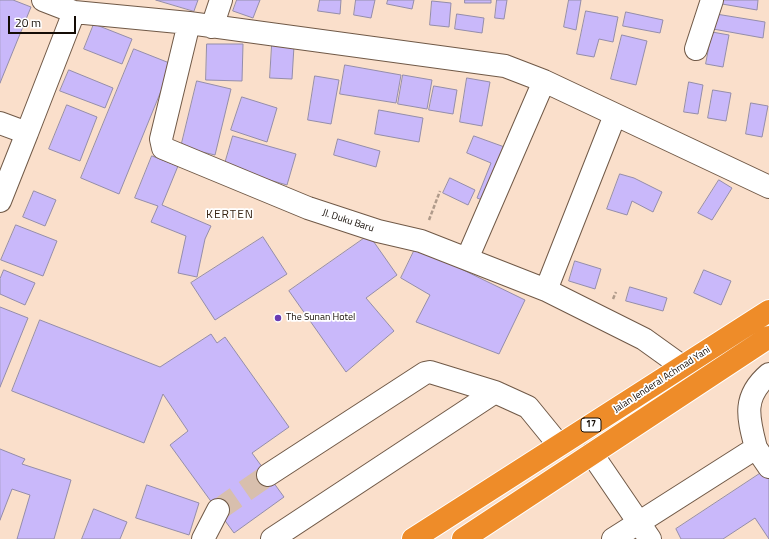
<!DOCTYPE html>
<html>
<head>
<meta charset="utf-8">
<style>
	body { margin:0 }
	#map { position:relative; width:769px; height:539px; overflow:hidden; background:#fadfcb; font-family:"Titillium Web",sans-serif }
	canvas { display:block }
	.scale { position:absolute; left:8px; top:16px; width:68px; height:18px; box-sizing:border-box; border:2px solid #140c05; border-top:0; padding-left:5px; font-size:12px; line-height:14px; white-space:nowrap; color:#140c05; -webkit-text-stroke:3px #fff; paint-order:stroke }
</style>
</head>
<body>
<div id="map">
<canvas width="769" height="539"></canvas>
<div class="scale">20 m</div>
</div>
<script>
const context = document.querySelector('canvas').getContext('2d');
context.lineJoin = 'round';
function paint(path, color) { context.fillStyle = color; context.fill(path, 'evenodd'); }
function stroke(path, color, width, dash) { context.strokeStyle = color; context.lineWidth = width; context.lineCap = dash ? 'butt' : 'round'; context.setLineDash(dash || []); context.stroke(path); }
function label(font, color, halo, rows, align = 'center') {
  context.font = font + ' "Titillium Web",sans-serif'; context.lineWidth = 3.5; context.setLineDash([]); context.textBaseline = 'middle'; context.strokeStyle = halo; context.fillStyle = color; for (const [text, x, y, turn = 0] of rows) {
    context.save(); context.translate(x, y); context.rotate((+turn || 0) * Math.PI / 180); context.textAlign = isNaN(turn) ? turn : align; if (halo) context.strokeText(text, 0, 0); context.fillText(text, 0, 0); context.restore();
  }
}
const building = new Path2D(`
	M0,0H13L31,7L0,83Z
	M156,0H198L194,11Z
	M237,0H260L253,18L233,11Z
	M320,0H341L340,14L318,11Z
	M356,0H375L371,18L354,15Z
	M388,0H414L412,9L387,4Z
	M465,0H491V3H465Z
	M497,0H507L504,19L495,18Z
	M569,0H581L576,30L564,27Z
	M722,0H758L757,10L722,4Z
	M432,1L451,3L449,27L430,25Z
	M586,11L618,17L613,42L599,39L594,57L577,54Z
	M626,12L663,20L660,33L623,26Z
	M457,14L484,18L482,33L455,29Z
	M716,14L765,22L763,38L713,29Z
	M94,24L132,39L122,64L84,49Z
	M712,32L729,35L723,67L706,64Z
	M622,35L647,41L636,85L611,79Z
	M207,44H243L242,81L206,80Z
	M272,45L294,46L292,79L270,78Z
	M134,49L172,64L119,194L81,178Z
	M345,65L401,75L396,103L340,94Z
	M69,70L113,88L105,108L60,91Z
	M403,75L432,80L427,109L398,104Z
	M315,76L339,80L331,124L308,120Z
	M467,78L490,82L482,126L460,122Z
	M197,81L231,89L215,155L181,147Z
	M689,82L703,85L698,114L684,112Z
	M434,86L457,90L453,114L429,110Z
	M713,90L731,93L726,121L708,118Z
	M242,97L277,108L267,142L231,130Z
	M751,103L768,106L762,137L746,134Z
	M67,105L97,117L80,161L49,149Z
	M379,110L423,118L419,142L375,134Z
	M233,136L296,154L287,185L224,167Z
	M474,136L510,149L488,202L477,198L491,163L467,153Z
	M338,139L380,151L376,167L334,155Z
	M152,156L178,166L162,205L211,226L205,239L197,277L178,273L186,236L151,222L158,206L135,198Z
	M620,174L634,178L662,192L653,212L632,201L627,215L607,209Z
	M450,178L475,190L468,205L443,193Z
	M719,180L732,188L712,220L698,213Z
	M34,191L56,200L45,226L23,217Z
	M16,225L57,241L43,276L1,260Z
	M369,235L397,275L366,298L394,331L346,372L289,291Z
	M263,237L287,274L215,320L191,283Z
	M416,247L525,300L499,354L416,322L430,295L401,278Z
	M575,261L601,269L595,289L569,281Z
	M4,270L35,283L25,305L0,294V279Z
	M704,270L731,281L721,305L694,293Z
	M630,287L667,298L663,311L626,301Z
	M0,307L28,318L0,387Z
	M40,320L160,367L211,334L217,343L225,337L289,427L252,453L284,497L234,533L170,445L188,431L163,394L144,443L12,391Z
	M0,449L25,459L22,464L71,480L54,539H17L30,495L12,489L0,520Z
	M767,469L769,472V539L755,518L723,539H681L676,529Z
	M147,485L199,503L189,535L136,518Z
	M94,509L127,522L120,539H82Z`);
paint(building, '#c9b8fa');
stroke(building, '#948da9', 1);
stroke(new Path2D(`
	M218,510L268,475`), '#d8bfad', 22, [22, 11]);
const minor = new Path2D(`
	M74,12L189,23L505,66L544,81L769,187
	M189,23L161,139L163,148L308,208L378,231L421,241L546,290L644,339L683,367
	M212,27L221,0
	M696,49L712,0
	M0,123L27,133L74,12L43,0
	M0,201L27,133
	M467,259L544,81
	M546,290L615,115
	M756,448L769,467
	M592,454L650,539
	M268,475L425,373L430,372L495,392L528,407L559,445
	M203,539L218,510
	M272,539L495,392
	M613,539L756,448C748,417 742,397 769,374`);
const highway = new Path2D(`
	M413,539L769,311
	M463,539L769,337`);
stroke(minor, '#705947', 24);
stroke(highway, '#fff', 24);
stroke(new Path2D(`
	M429,220L440,191
	M613,299L616,292`), '#af9a8a', 2.5, [4, 2]);
stroke(minor, '#fff', 22);
stroke(highway, '#ee8c29', 22);
for (const [x, y, r, color] of [
	[278,318,4,"#693bb3"]
]) { const dot = new Path2D(); dot.arc(x, y, r, 0, 2 * Math.PI); context.fillStyle = color; context.fill(dot); stroke(dot, '#fff', 1.5); }
for (const [x, y, w] of [
	[591,425,20]
]) { const box = new Path2D(); box.roundRect(x - w / 2, y - 7, w, 14, 3); context.fillStyle = '#fff'; context.fill(box); stroke(box, '#140c05', 1); }
label('bold 9px', '#140c05', null, [
	["17",591,425]
]);
label('10px', '#140c05', '#fff', [
	["Jl. Duku Baru",348,221,18],
	["Jalan Jenderal Achmad Yani",662,380,-33]
]);
label('10px', '#140c05', '#fff', [
	["The Sunan Hotel",286,318]
], 'left');
context.letterSpacing = '1px';
label('12px', '#382413', '#fff', [
	["KERTEN",230,215]
]);
context.letterSpacing = '0px';
</script>
</body>
</html>
